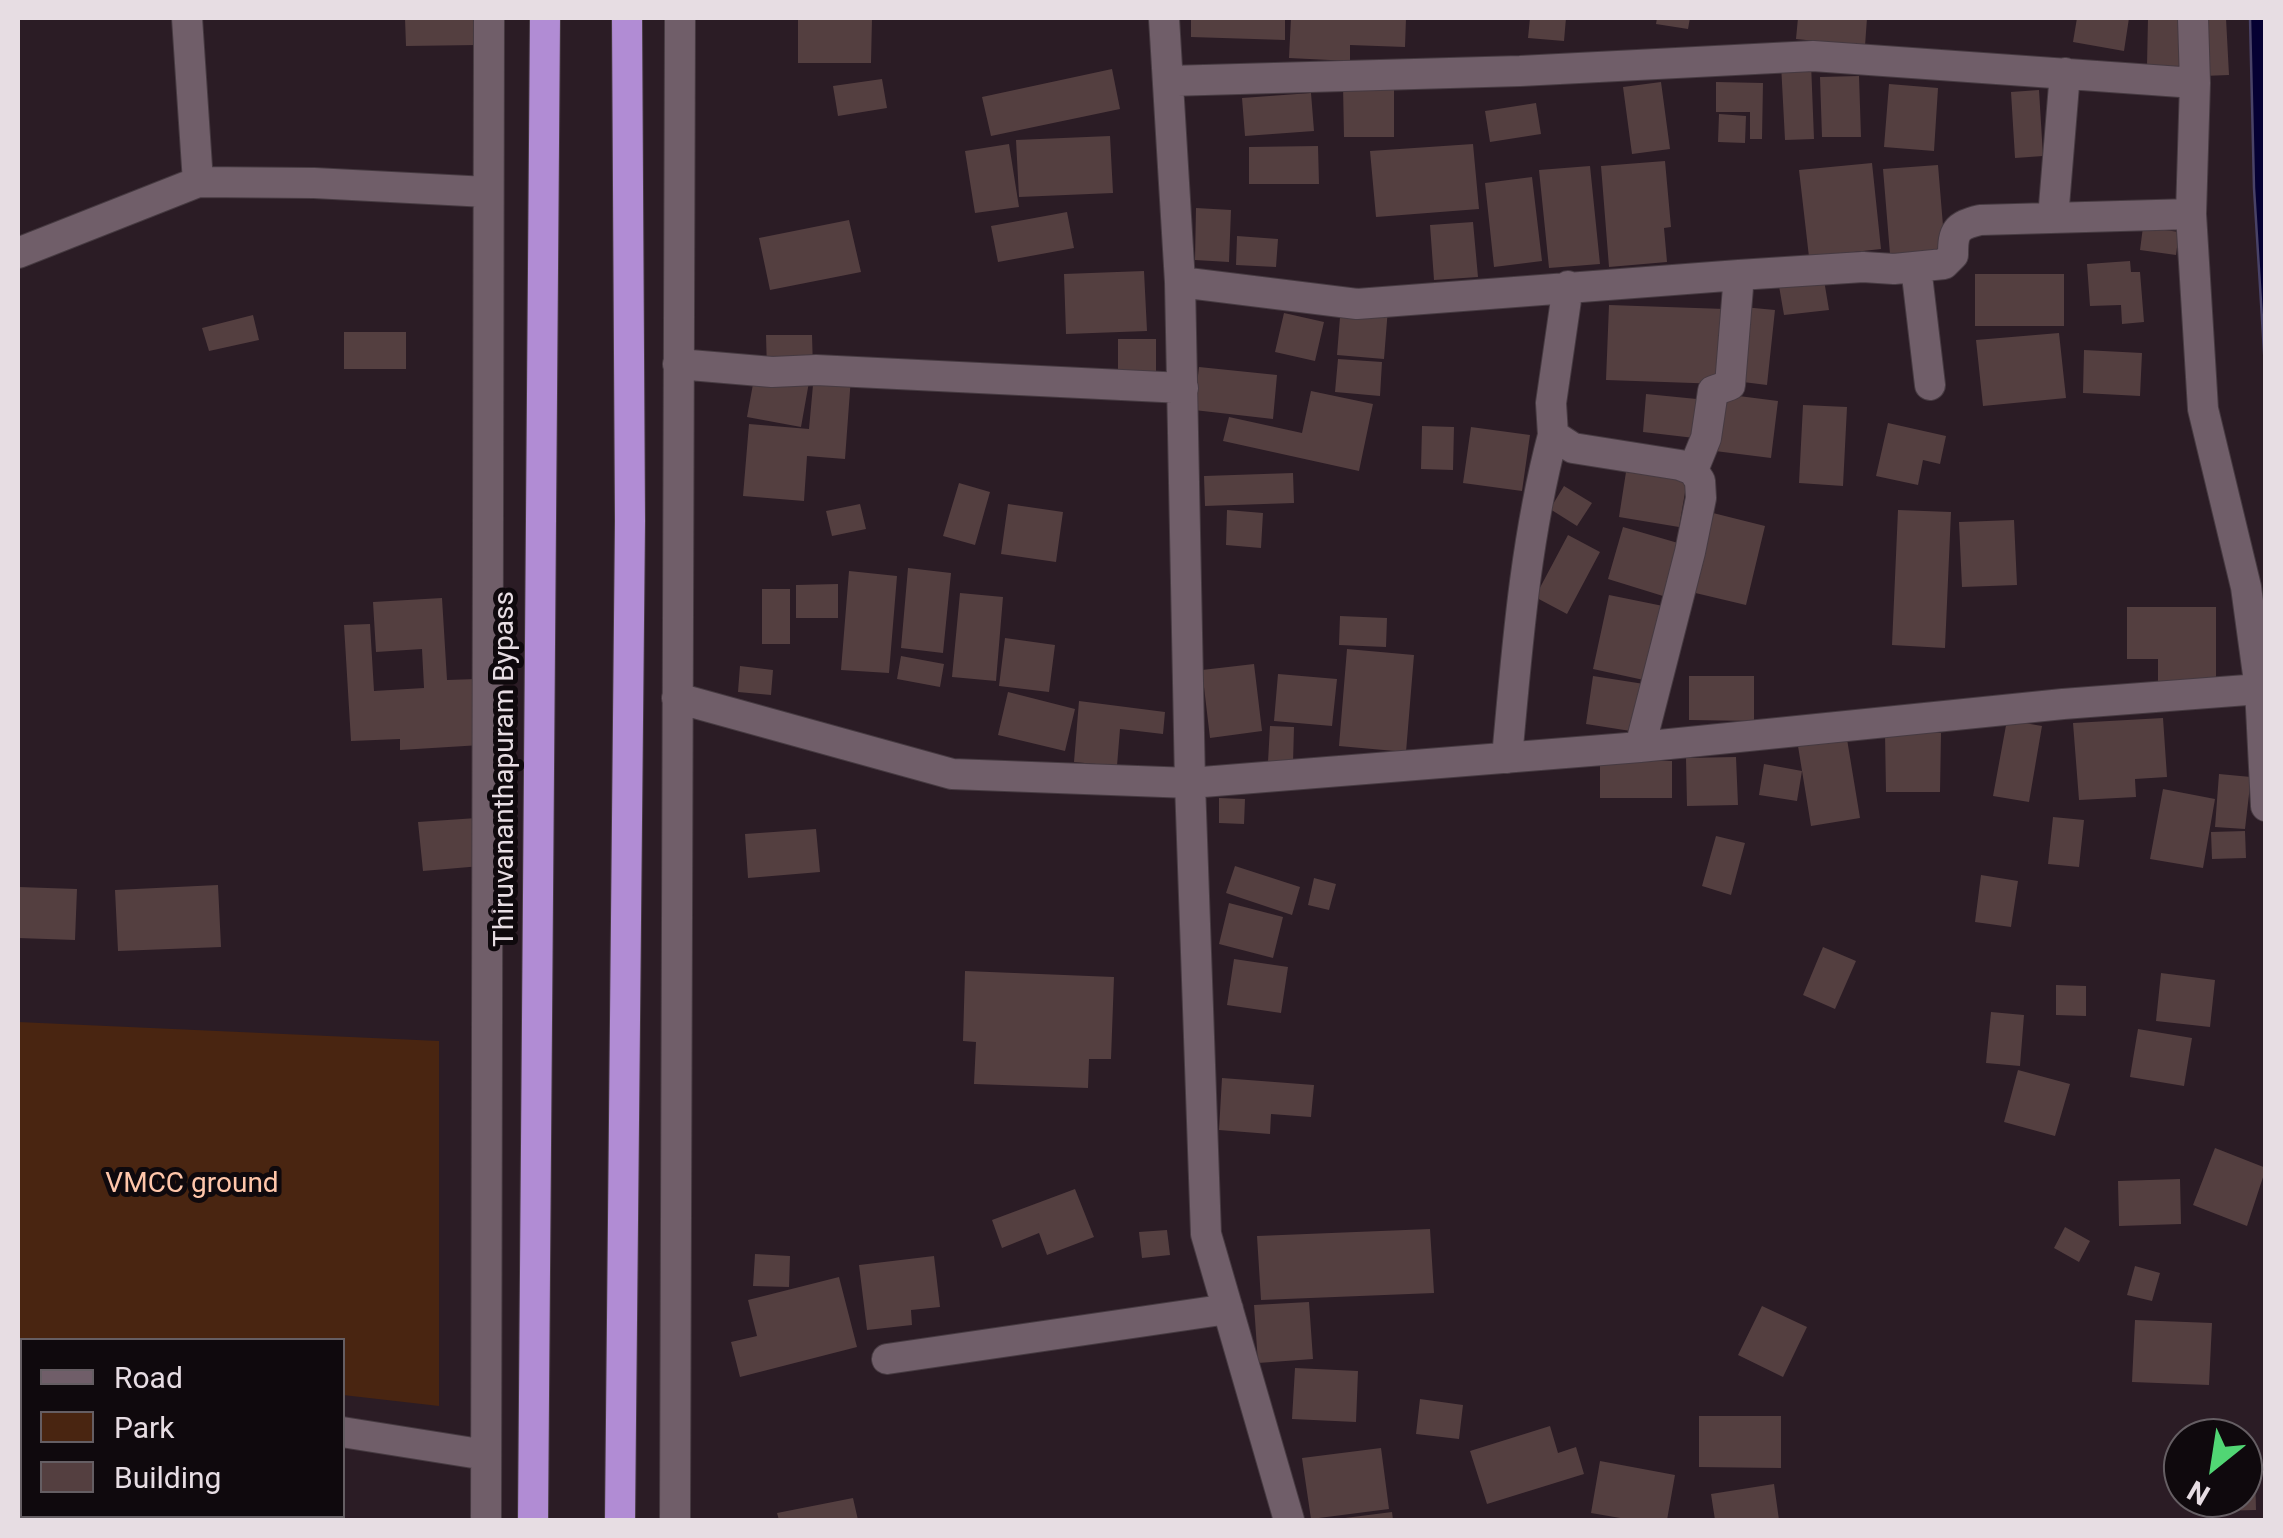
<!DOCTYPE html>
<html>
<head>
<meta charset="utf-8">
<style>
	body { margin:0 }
	#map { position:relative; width:2283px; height:1538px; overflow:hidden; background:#2b1c25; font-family:Roboto,sans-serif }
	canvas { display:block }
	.frame { position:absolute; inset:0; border:20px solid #e7dde3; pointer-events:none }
	.legend { position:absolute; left:20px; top:1338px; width:325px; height:180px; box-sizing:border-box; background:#0f090d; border:2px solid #655e63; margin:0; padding:12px 18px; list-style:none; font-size:30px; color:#e7dde3 }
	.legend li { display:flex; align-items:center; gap:20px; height:50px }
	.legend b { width:50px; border:2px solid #655e63 }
	.north { position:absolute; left:2163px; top:1418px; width:100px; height:100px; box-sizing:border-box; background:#0f090d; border:2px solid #655e63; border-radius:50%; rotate:210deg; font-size:28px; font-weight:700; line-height:40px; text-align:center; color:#e7dde3 }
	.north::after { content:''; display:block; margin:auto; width:35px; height:45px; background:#51d674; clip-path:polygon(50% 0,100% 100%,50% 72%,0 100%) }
</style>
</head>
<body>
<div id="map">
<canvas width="2283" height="1538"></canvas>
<div class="frame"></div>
<ul class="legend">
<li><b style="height:12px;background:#705e69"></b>Road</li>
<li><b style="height:28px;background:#492511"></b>Park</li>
<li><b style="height:28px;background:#543f40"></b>Building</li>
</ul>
<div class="north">N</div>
</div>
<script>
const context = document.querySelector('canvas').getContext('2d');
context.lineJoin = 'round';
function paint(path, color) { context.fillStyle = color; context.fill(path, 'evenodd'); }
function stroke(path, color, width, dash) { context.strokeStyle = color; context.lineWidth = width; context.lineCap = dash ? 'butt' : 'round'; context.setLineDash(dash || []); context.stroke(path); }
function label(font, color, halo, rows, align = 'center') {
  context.font = font + ' Roboto,sans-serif'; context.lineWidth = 10; context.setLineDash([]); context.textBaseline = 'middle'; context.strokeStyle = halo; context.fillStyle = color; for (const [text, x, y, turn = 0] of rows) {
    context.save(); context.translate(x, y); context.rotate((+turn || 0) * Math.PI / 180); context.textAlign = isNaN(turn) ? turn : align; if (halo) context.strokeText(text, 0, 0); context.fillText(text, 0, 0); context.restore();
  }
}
paint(new Path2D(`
	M18,1022L439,1041V1406L343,1395L342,1340H22V1367H18Z`), '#492511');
const water = new Path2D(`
	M2250,18H2266L2265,368L2254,188Z`);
paint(water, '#050032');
stroke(water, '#494267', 2.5);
paint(new Path2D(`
	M405,18H477L478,45L406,46Z
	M798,18H872L871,63H798Z
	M1191,18H1285V40L1191,37Z
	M1291,18H1406L1405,47L1350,45V61L1289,58Z
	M1530,18H1566L1564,41L1528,38Z
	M1657,18H1690L1688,29L1656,24Z
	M1798,18H1867L1865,46L1796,39Z
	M2077,18H2129L2124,51L2073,42Z
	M2148,18H2186L2185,67L2147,66Z
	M2200,18H2226L2229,75L2203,76Z
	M1811,63L1814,139L1785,140L1781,64Z
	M1112,69L1120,109L991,136L982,97Z
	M1859,76L1861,137H1822L1820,77Z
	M882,79L887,108L838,116L833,86Z
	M1661,82L1670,149L1632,154L1623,87Z
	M1716,82L1763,83L1762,139H1750V112H1716Z
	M1889,84L1938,88L1934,151L1884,147Z
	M1343,85L1394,86V137H1344Z
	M2039,90L2043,156L2015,158L2011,92Z
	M1311,93L1314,131L1245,136L1242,98Z
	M1536,103L1541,134L1490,142L1485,111Z
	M1719,114L1746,116L1745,143L1718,142Z
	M1110,136L1113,193L1019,197L1016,140Z
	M1009,144L1019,207L975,213L965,151Z
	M1473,144L1479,209L1376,217L1370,151Z
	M1318,146L1319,184H1249V147Z
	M1665,161L1671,227L1664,228L1667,262L1609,267L1601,166Z
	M1872,163L1881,249L1809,257L1799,170Z
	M1938,165L1945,250L1890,254L1883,169Z
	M1590,166L1600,264L1549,268L1539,170Z
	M1532,177L1542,261L1494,267L1485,183Z
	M1196,208L1231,210L1229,262L1195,260Z
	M1067,212L1074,248L998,262L991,226Z
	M849,220L861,272L770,290L759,238Z
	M1473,222L1478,277L1434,280L1430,225Z
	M2143,227L2179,232L2176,255L2140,250Z
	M1237,236L1278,239L1276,267L1236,265Z
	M2130,261L2131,272H2140L2144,322L2122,324L2121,305L2090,306L2087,264Z
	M1144,271L1147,331L1066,334L1064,274Z
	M1975,274H2064V326H1975Z
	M1824,280L1829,310L1784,315L1779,286Z
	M1341,305L1388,308L1384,359L1337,355Z
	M1609,305L1725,309L1722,384L1606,380Z
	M1743,307L1775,310L1767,385L1735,381Z
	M1284,313L1324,322L1315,361L1275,352Z
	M253,315L259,340L209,351L202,328Z
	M344,332H406V369H344Z
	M2059,333L2066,398L1983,406L1976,340Z
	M766,335H812L813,369L767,370Z
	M1118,339H1156V382L1118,381Z
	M2084,350L2142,353L2140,396L2083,393Z
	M1338,359L1382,362L1380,396L1335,392Z
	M1199,367L1277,375L1273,419L1194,410Z
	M755,373L809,382L801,427L747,417Z
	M814,374L851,377L845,459L807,456L804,501L743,496L749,424L809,429Z
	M1311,391L1373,404L1359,471L1223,441L1229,417L1302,433Z
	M1715,393L1778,401L1771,458L1707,450Z
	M1646,394L1707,400L1703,439L1643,432Z
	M1803,405L1847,407L1843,486L1799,483Z
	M1888,423L1946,436L1940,464L1923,460L1918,485L1876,476Z
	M1422,426L1454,427L1453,470L1421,469Z
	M1471,427L1530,435L1522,491L1463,483Z
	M1626,472L1687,481L1679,527L1619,517Z
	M1293,473L1294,503L1205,506L1204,476Z
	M959,483L990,492L975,545L943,536Z
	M1564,486L1592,503L1577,526L1550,509Z
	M860,504L866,529L832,536L826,511Z
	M1008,504L1063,512L1056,562L1001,554Z
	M1227,510L1263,513L1261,548L1226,545Z
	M1898,510L1951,512L1945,648L1892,645Z
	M1705,511L1765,526L1746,605L1687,591Z
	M2014,520L2017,585L1962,587L1959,522Z
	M1623,527L1678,543L1663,596L1608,579Z
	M1568,535L1600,552L1567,614L1535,597Z
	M908,568L951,573L943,653L901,648Z
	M849,571L897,576L889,673L841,670Z
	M838,584V618H796V585Z
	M762,589H790V644H762Z
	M960,593L1003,597L996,681L952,677Z
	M1609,595L1668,607L1653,682L1593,669Z
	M442,598L447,680L477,679L481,745L400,750V739L351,741L344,625L370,624L374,691L424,688L422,649L376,652L373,602Z
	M2127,607H2216V684L2158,685V659H2127Z
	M1340,616L1387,618L1386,647L1339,645Z
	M1005,638L1055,645L1049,692L999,686Z
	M1347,649L1414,655L1406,752L1339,746Z
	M901,656L944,664L940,687L897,679Z
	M1254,664L1262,731L1210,738L1202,670Z
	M740,666L773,670L771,695L738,692Z
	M1278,674L1337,679L1332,726L1274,721Z
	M1593,676L1644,684L1637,732L1586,724Z
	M1689,676H1754V721L1689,720Z
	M1008,692L1075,709L1065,751L998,735Z
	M1079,701L1165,712L1163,734L1120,729L1117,766L1074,762Z
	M2163,718L2167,777L2135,779L2136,797L2079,800L2073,723Z
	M2007,720L2042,726L2029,802L1993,796Z
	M1270,726L1294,727L1293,763L1268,762Z
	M1846,733L1860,818L1811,826L1797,740Z
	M1885,733H1941L1940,792H1886Z
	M1736,757L1738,805L1687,806L1686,758Z
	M1600,761H1672V798H1600Z
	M1764,764L1802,771L1797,801L1759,795Z
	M2219,774L2251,777L2245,829L2215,827Z
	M2163,789L2215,799L2203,868L2150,859Z
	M1219,798L1245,799L1244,824L1219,823Z
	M2053,817L2084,820L2079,867L2048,864Z
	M477,818L481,866L423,871L418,822Z
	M816,829L820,872L748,878L745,834Z
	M2245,831L2246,858L2212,859L2211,832Z
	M1716,836L1745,843L1731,895L1702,886Z
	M1235,866L1300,887L1292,915L1226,893Z
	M1981,875L2018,881L2011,927L1975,922Z
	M1314,878L1336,884L1329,910L1308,905Z
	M218,885L221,947L118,951L115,890Z
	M18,887L77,889L75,940L18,938Z
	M1229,903L1283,917L1273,958L1219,944Z
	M1823,947L1856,961L1835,1009L1803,995Z
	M1234,959L1288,967L1281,1013L1227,1005Z
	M965,971L1114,977L1111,1059H1089L1088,1088L974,1084L976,1042L963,1041Z
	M2161,973L2215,980L2210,1027L2156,1021Z
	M2056,985L2086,986V1016L2056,1015Z
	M1991,1012L2024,1015L2020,1066L1986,1063Z
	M2138,1029L2192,1038L2184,1086L2130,1077Z
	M2018,1070L2070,1084L2055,1136L2004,1122Z
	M1222,1078L1314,1085L1311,1117L1271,1114L1270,1134L1219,1130Z
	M2215,1148L2266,1168L2247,1226L2193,1205Z
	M2180,1179L2181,1224L2119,1226L2118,1181Z
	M1075,1189L1094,1237L1047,1255L1039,1233L1002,1248L992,1220Z
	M2065,1227L2090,1241L2079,1262L2054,1248Z
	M1430,1229L1434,1293L1261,1300L1257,1236Z
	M1167,1230L1170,1255L1142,1258L1139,1232Z
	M755,1254L790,1256L789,1287L753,1286Z
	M934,1256L940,1307L911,1310L912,1325L867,1330L859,1265Z
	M2135,1266L2160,1273L2152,1301L2127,1295Z
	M839,1277L857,1347L740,1377L731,1342L757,1336L748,1300Z
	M1309,1302L1313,1359L1258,1363L1254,1305Z
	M1762,1306L1807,1327L1783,1377L1738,1355Z
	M2135,1320L2212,1323L2209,1385L2132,1382Z
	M1295,1368L1358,1371L1356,1422L1292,1419Z
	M1420,1399L1463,1405L1459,1439L1416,1434Z
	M1699,1416H1781V1468L1699,1467Z
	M1550,1426L1558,1453L1576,1447L1584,1474L1487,1504L1470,1451Z
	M1381,1448L1389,1509L1311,1519L1302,1458Z
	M1600,1461L1675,1475L1667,1520H1632L1591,1513Z
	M2243,1467H2255L2256,1510L2214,1511L2213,1498H2243Z
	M1774,1484L1779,1520H1715L1711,1494Z
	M853,1498L858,1520H779L777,1513Z
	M1392,1512L1393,1520H1346L1345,1518Z`), '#543f40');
const minor = new Path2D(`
	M187,18L198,182
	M1164,18L1180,282L1190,783L1206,1234L1289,1520
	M2193,18L2195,83L2191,214L2203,409L2246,587L2260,689L2266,806
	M1169,81L1520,71L1813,56L2195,83
	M2053,218L2065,73
	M18,253L198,182L314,183L487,192
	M1916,267L1930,385
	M1180,282L1357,304L1739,275L1863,267L1894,269L1944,264L1953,255C1953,231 1956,226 1980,220L2191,214
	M1568,286L1551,403L1553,435L1573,448L1680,465L1693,470L1700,481L1701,498L1690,552L1640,747
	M678,364L772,372L816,370L1183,388
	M1693,470L1706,438L1713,391L1730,385L1739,275
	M677,698L952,774L1190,783L1640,747L2063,704L2260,689
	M1507,758C1517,649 1525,541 1553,435
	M887,1359L1228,1309
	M18,1414H22
	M342,1432L486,1455
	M486,1520L489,18
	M675,1520L680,18`);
const highway = new Path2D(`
	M533,1520L545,18
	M620,1520L630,521L627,18`);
stroke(minor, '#463a41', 32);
stroke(highway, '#463a41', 32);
stroke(minor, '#705e69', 30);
stroke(highway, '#b18cd4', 30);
label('28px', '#e7dde3', '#0f090d', [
	["Thiruvananthapuram Bypass",506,769,-90]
]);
label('28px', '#ffc6aa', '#0f090d', [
	["VMCC ground",192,1185]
]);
</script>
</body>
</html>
